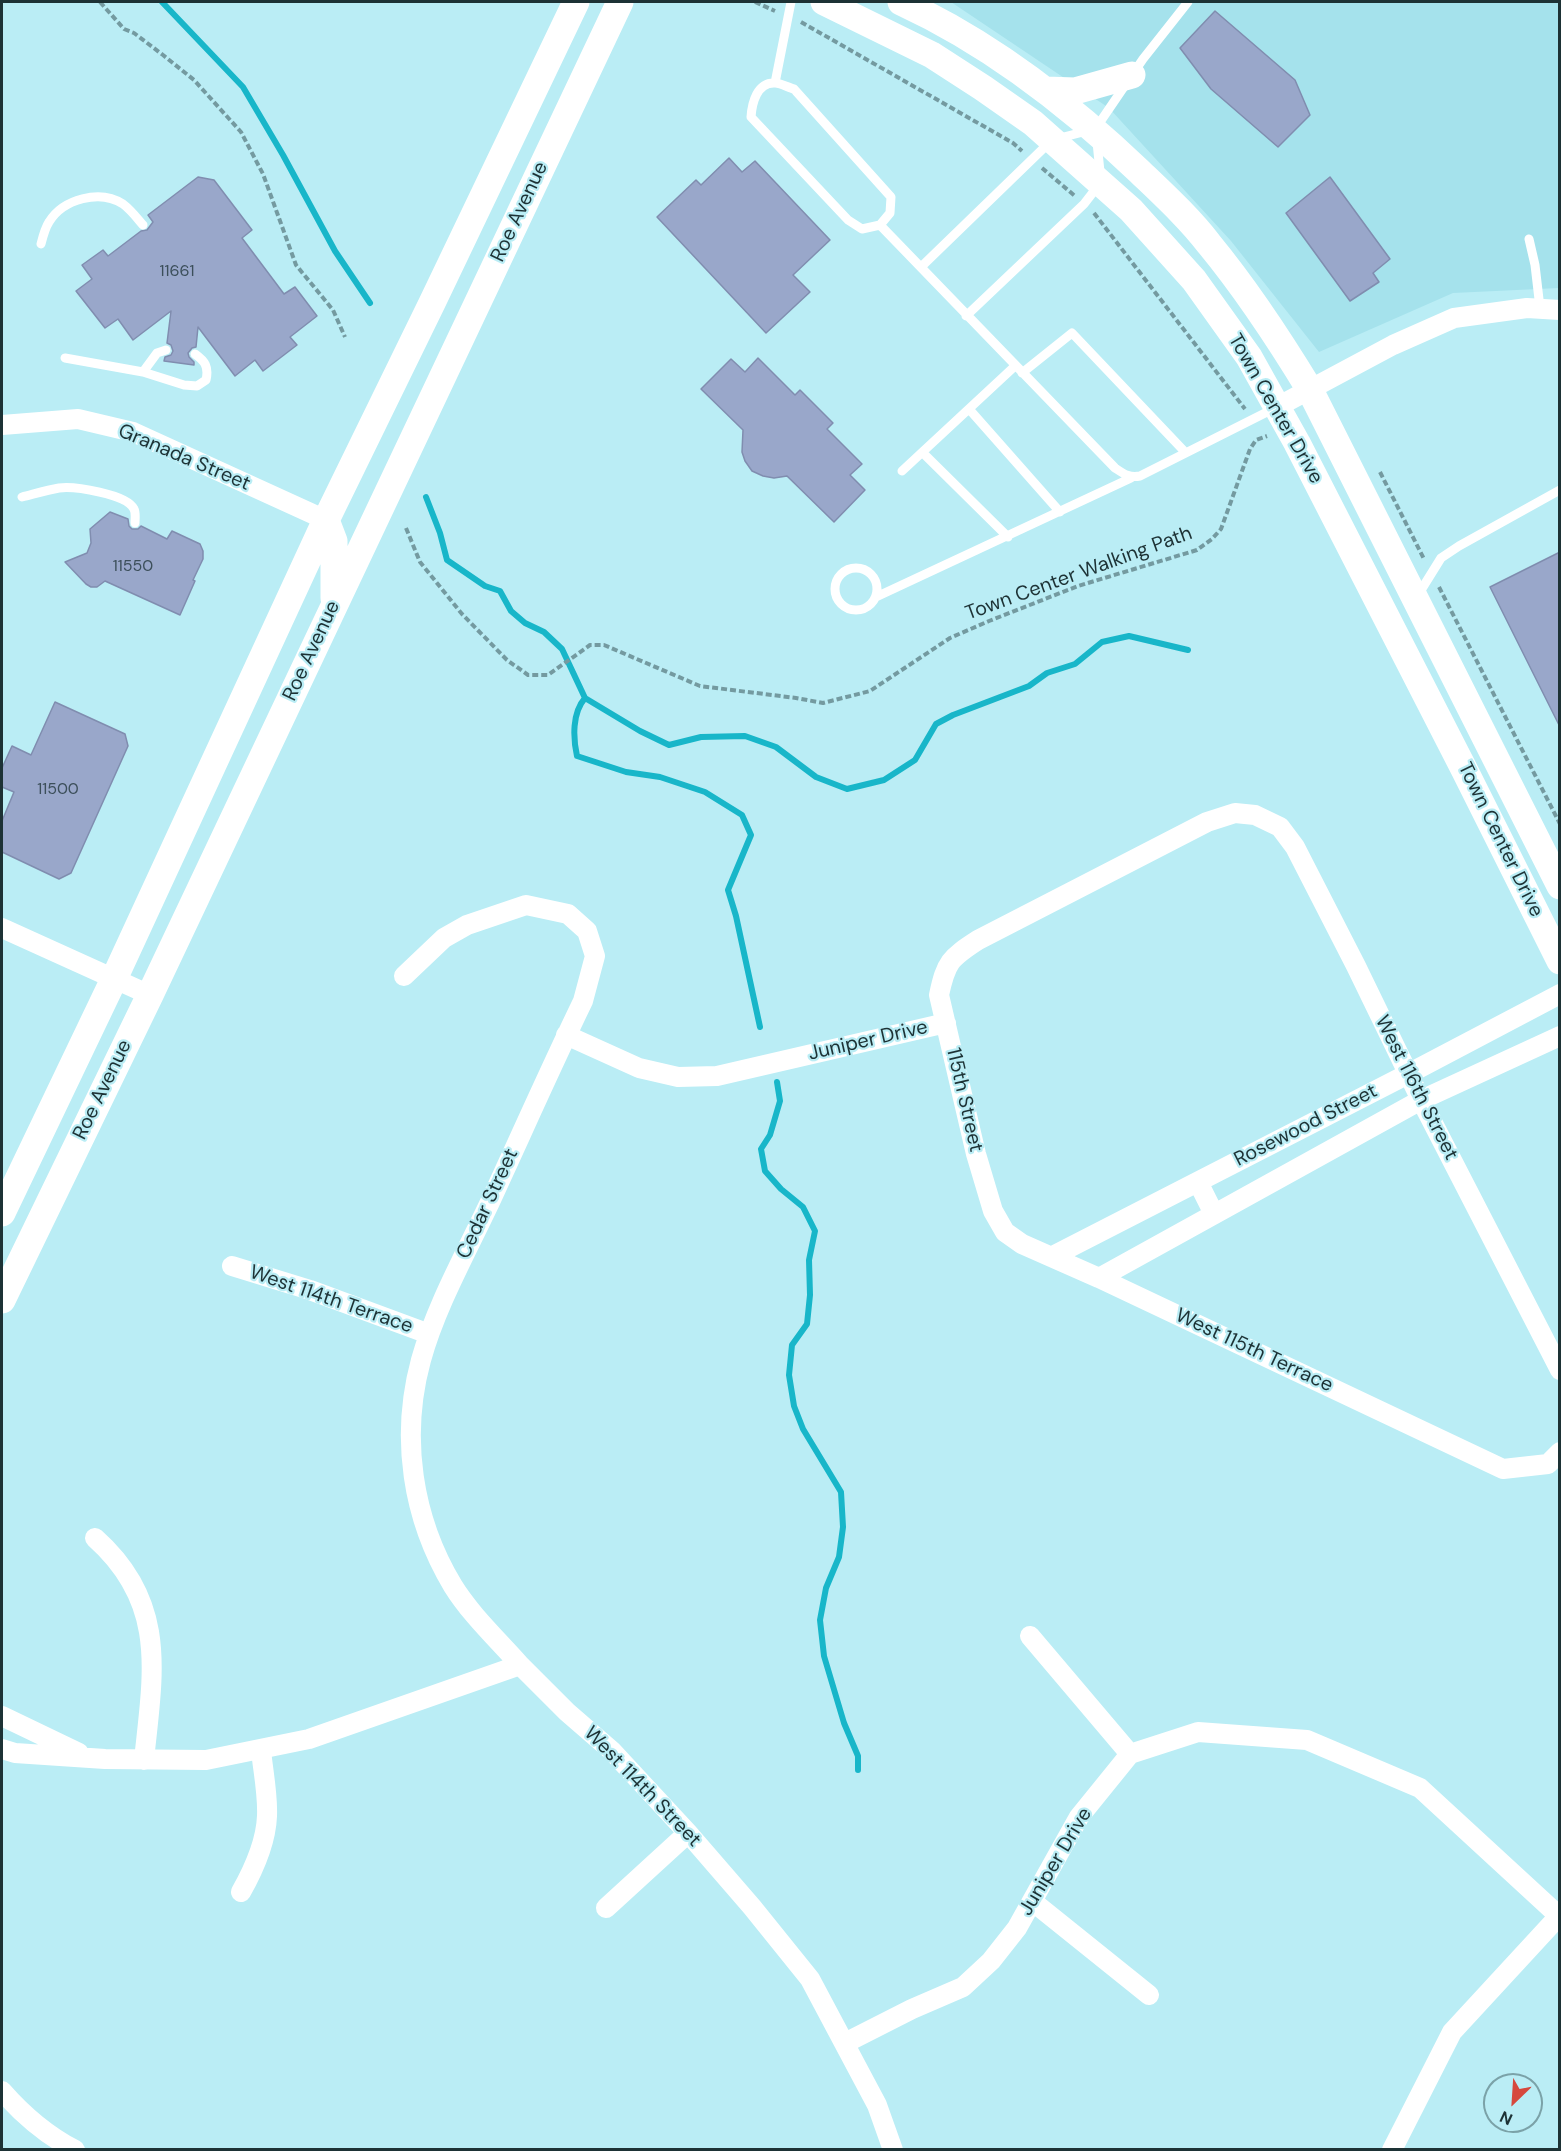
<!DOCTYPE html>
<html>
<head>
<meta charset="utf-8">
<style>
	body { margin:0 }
	#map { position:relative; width:1561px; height:2151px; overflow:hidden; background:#baedf5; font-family:"DM Sans",sans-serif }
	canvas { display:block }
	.frame { position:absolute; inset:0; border:3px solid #1d3235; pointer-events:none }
	.north { position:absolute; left:1483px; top:2073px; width:60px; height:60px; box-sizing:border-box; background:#baedf5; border:2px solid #7ba2a8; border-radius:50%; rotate:205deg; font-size:16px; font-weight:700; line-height:24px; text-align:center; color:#1d3235 }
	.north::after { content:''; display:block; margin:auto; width:21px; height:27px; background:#d6483d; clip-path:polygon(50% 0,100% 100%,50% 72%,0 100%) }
</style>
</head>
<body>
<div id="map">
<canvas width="1561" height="2151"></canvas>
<div class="frame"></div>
<div class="north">N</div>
</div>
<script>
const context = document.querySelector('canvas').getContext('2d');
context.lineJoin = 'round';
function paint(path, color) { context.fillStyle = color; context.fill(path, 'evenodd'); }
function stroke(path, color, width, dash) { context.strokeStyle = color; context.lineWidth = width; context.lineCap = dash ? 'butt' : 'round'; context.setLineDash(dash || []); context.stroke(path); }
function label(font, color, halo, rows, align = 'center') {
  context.font = font + ' "DM Sans",sans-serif'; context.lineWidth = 4.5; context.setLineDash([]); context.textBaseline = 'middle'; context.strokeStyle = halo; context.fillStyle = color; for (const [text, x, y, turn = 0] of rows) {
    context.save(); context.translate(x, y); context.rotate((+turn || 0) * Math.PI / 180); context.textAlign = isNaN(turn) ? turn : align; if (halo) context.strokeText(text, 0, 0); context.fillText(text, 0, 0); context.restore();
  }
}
paint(new Path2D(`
	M951,2H1559V288L1453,293L1319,352L1231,241L1109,108Z`), '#a5e2ec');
stroke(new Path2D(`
	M162,2L243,87L283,155L335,251L370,303
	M426,497L440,533L447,560L485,586L500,591L511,611L525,623L544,632L562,649L585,698L640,731L669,745L701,737L745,736L776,747L816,777L847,789L884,780L915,760L936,724L953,715L1029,686L1047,673L1075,664L1102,642L1129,636L1188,650
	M585,698C572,713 573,738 577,756L626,772L660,777L705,792L742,815L751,835L728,890L736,916L760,1027
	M777,1082L780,1101L770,1135L761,1149L765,1171L781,1189L803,1207L815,1231L809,1260L810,1295L807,1324L792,1345L789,1375L794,1406L803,1429L841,1492L843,1527L839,1557L826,1588L820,1620L824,1656L844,1723L858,1756V1770`), '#18b6c9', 6);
const building = new Path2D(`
	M1215,11L1295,80L1310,115L1278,147L1211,89L1180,48Z
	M729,158L742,172L755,161L830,240L793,275L810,292L766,333L657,217L696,180L701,185Z
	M198,177L214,180L252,230L242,238L284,294L295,287L317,316L290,337L297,345L263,371L255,360L235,376L198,327L196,347L192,348L188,353L189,357L194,362V365L164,361L165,357L171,355L173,351L171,345L167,343L171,311L133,340L118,319L105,328L76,291L92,279L82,265L103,250L108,256L141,231L147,230L153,222L148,215Z
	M1330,177L1390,259L1373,273L1379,282L1350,301L1286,213Z
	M758,358L795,395L800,390L833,423L827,429L862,464L850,475L865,490L834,522L787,476L774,478L763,476L752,471L745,461L742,452L743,430L701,389L731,359L745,372Z
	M110,512L128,519L129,526L132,529H138L141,526L167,539L172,531L200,544L203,551V559L193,580L195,581L180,615L105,581L97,587H91L86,584L65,562L87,553L91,543L90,529Z
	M1560,552V727L1490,587Z
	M55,702L125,734L128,746L71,873L59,879L2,852V821L14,792L2,787V768L12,746L31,755Z`);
paint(building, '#99a7ca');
stroke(building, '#808daf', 1.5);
stroke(new Path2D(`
	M100,2L124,29L134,33L163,55L194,80L241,132L263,174L296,265L333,310L345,337
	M755,2L775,11
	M801,22L1013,143L1022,151
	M1042,168L1075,196
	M1094,213L1245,409
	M1380,472L1424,559
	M406,528L420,562L462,614L507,660L528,675H548L590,645H604L700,686L796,698L823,703L870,691L950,638L989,621L1078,586L1197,550L1212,539L1221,529L1250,449L1256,440L1267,436
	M1439,587L1560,824`), '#749aa0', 4, [6, 3]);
stroke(new Path2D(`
	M775,83L791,2
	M1096,128L1143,59L1188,2
	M880,225L862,229L848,220L751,117C752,103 757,82 775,83C781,83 789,88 794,89L891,197L890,213L880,225L1115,468C1124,474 1129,478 1140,476L1275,408
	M1529,239L1535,265L1540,308
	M41,244C43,236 45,228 49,222C63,199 100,189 123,204C131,210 137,218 143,225
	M921,267L1052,140L1087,131
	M966,316L1084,204L1101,182L1097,142
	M65,358L143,372L184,385L197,386L206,380C209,367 205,361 195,354
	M143,372L157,353L166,350
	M1022,373L1072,333L1185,452
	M969,409L1060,512
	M923,453L1008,537
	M902,471L1015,366
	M22,497C34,494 47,490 59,488C74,486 127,494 134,509C136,513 135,518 135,523
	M835 589a21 21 0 1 1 42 0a21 21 0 1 1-42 0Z
	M1418,595L1441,558L1459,546L1560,490
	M876,597L1131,478`), '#fff', 9);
stroke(new Path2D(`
	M1277,407L1393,345L1454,318L1527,308L1560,310
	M2,425L78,419L133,432L326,520
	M2,928L150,995
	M404,976L444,938L467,925L526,905L568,914L587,931L595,956L583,1001C551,1067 521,1135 490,1202C466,1253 436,1306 421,1360C400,1437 412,1518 453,1586C471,1615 498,1640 520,1665
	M566,1035L639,1068L678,1077L717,1076L946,1023
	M1198,1182L1214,1214
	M1051,1257L1408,1074L1560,994
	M232,1266L310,1290L429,1334
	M1099,1278L1421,1100L1560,1036
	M1560,1370L1421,1100L1356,966L1295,847L1280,827L1255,815L1235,813L1207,822L978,940C950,958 946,962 939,995L976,1154L993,1211L1005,1232L1022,1244L1099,1278L1503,1469L1548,1464L1560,1452
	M95,1538C168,1603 153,1673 144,1760
	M1030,1636L1130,1754
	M2,1716L79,1753
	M2,1749L15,1753L105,1759L206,1760L309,1739L520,1665L567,1712L612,1751L688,1833L752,1907L810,1979L877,2105L893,2150
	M1130,1754L1198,1732L1307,1740L1420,1788L1559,1916L1452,2032L1392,2150
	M241,1892C254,1869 266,1842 267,1816C268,1794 263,1771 261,1750
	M1032,1901L1149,1995
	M606,1908L688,1833
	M845,2043L912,2009L963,1987L991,1961L1017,1928L1079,1817L1130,1754
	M2,2091C23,2115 46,2135 75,2150`), '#fff', 20);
stroke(new Path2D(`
	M824,2L932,55L983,88L1033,123L1131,210L1194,280L1249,357L1297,443L1465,771L1560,961
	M901,2C990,43 1069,104 1140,172C1164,195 1189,218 1209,244C1247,290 1279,339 1310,390L1560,886
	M1046,90L1075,91L1132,75
	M326,520L334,541V598
	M2,1213L114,979L326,520L432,303L576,2
	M2,1300L150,995L620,2`), '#fff', 27);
label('16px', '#3c4f5a', null, [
	["11661",177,272],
	["11550",133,567],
	["11500",58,790]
]);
label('20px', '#1d3235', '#baedf5', [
	["Roe Avenue",520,212,-65],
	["Town Center Drive",1275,409,60],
	["Granada Street",184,458,23],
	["Town Center Walking Path",1079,574,-20],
	["Roe Avenue",312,651,-65],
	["Town Center Drive",1500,840,64],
	["Juniper Drive",868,1041,-13],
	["West 116th Street",1416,1088,63],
	["Roe Avenue",103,1090,-64],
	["115th Street",964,1100,77],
	["Rosewood Street",1306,1126,-27],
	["Cedar Street",488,1204,-65],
	["West 114th Terrace",331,1300,19],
	["West 115th Terrace",1254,1351,25],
	["West 114th Street",642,1787,46],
	["Juniper Drive",1056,1862,-59]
]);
</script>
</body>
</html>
